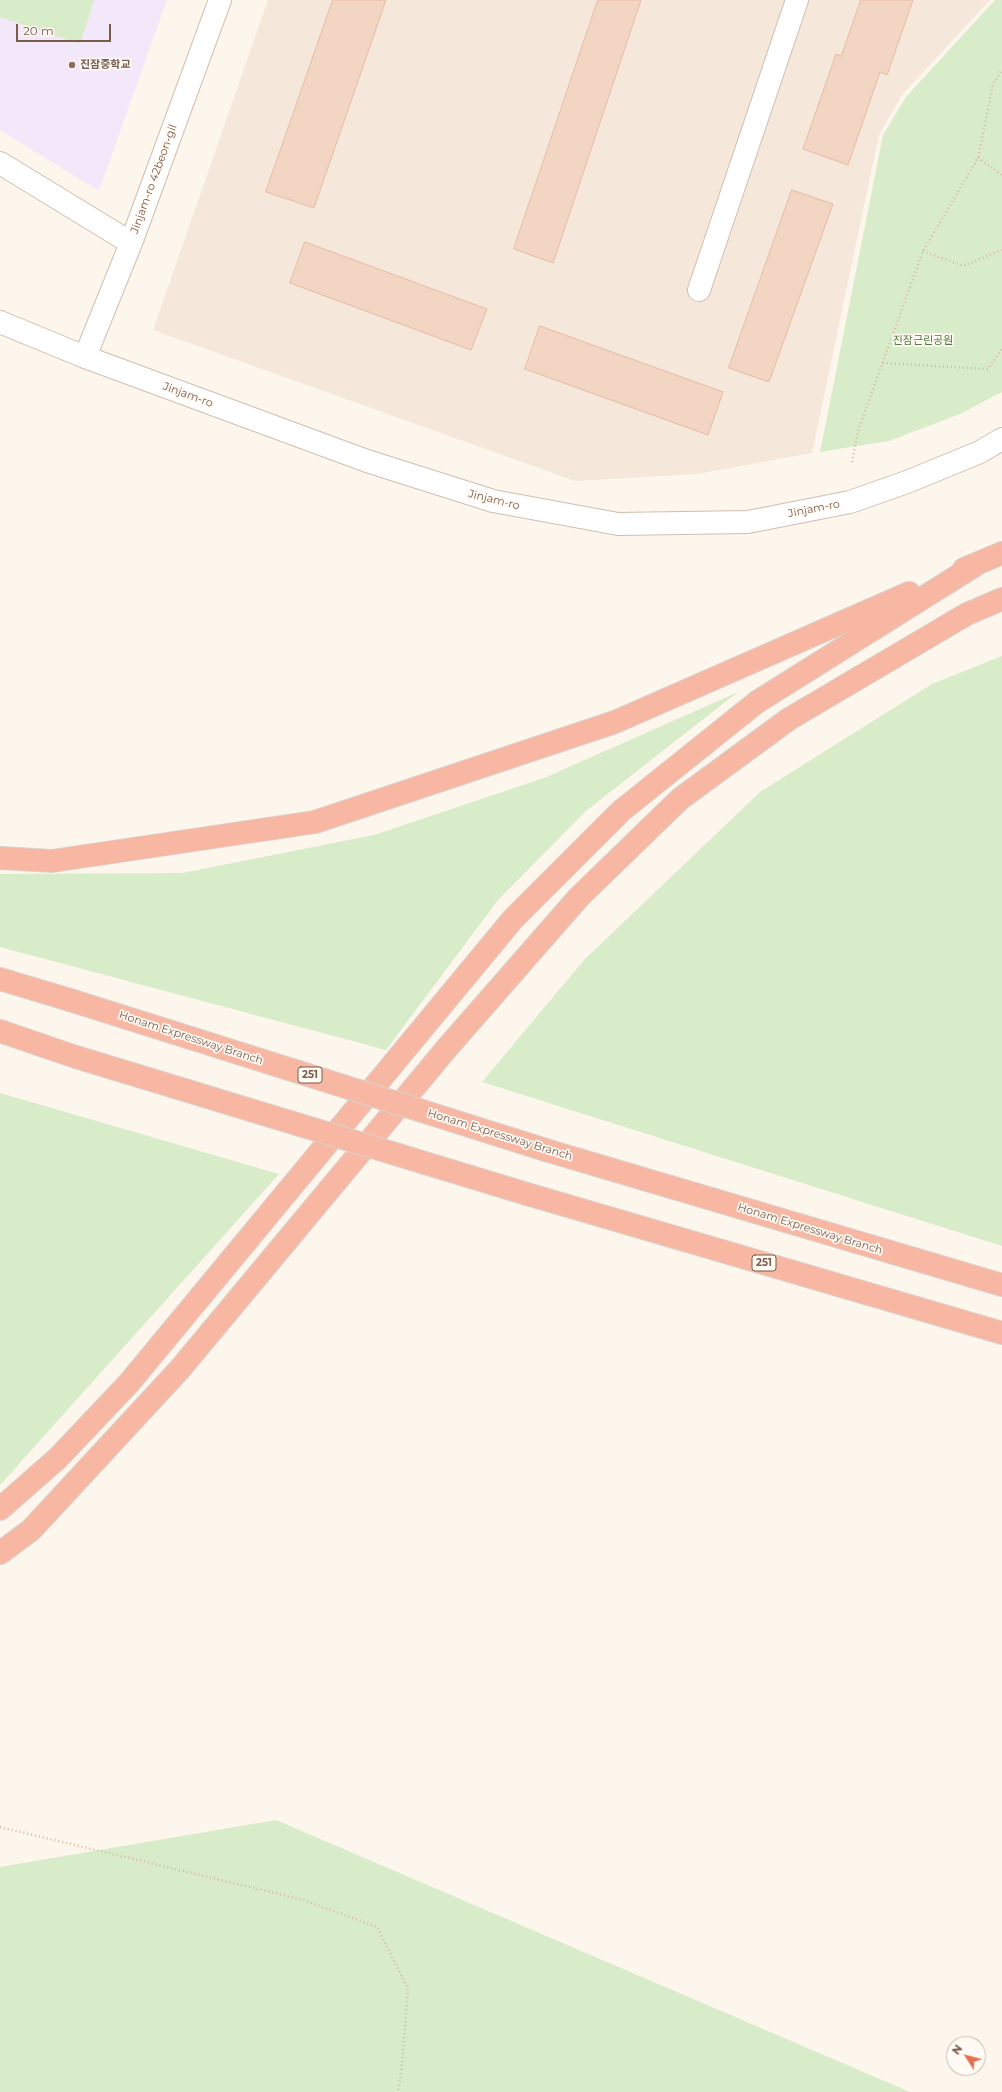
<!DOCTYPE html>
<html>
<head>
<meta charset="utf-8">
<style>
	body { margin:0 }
	#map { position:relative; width:1002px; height:2092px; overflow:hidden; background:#fdf6ec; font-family:Montserrat,sans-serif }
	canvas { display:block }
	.north { position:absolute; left:946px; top:2036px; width:40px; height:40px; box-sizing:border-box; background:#fffaf3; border:1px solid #cabbb1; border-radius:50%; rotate:306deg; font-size:11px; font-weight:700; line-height:16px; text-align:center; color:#7a5c4d }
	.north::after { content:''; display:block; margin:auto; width:14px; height:18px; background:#e76f51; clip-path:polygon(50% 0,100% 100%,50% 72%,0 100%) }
	.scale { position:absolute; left:16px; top:24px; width:95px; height:18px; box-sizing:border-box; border:2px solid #7a5c4d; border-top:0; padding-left:5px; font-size:12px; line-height:14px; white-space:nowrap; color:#7a5c4d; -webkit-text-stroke:3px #fffaf3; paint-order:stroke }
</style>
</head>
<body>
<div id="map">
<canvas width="1002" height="2092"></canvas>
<div class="north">N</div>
<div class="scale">20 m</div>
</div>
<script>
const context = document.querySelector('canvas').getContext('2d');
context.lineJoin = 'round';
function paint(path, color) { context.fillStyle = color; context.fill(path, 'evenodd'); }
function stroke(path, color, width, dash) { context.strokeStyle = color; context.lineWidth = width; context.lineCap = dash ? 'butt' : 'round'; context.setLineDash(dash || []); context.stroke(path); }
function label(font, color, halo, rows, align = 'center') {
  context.font = font + ' Montserrat,"Noto Sans KR",sans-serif'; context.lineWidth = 3.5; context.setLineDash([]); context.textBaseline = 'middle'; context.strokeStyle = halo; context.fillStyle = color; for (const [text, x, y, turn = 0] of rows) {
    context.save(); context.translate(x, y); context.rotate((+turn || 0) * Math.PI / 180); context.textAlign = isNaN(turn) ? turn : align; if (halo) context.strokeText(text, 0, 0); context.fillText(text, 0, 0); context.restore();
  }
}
paint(new Path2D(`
	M268,0H990L902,95L879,135L812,453L697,474L575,481L153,330Z`), '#f5e8da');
paint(new Path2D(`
	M0,0H167L99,191L0,130Z`), '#f3e8fa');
paint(new Path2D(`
	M0,0H94L80,44L0,17Z
	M995,0H1002V392L960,414L889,441L820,452L883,135L906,97Z
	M1002,656V1246L482,1082L584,960L760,792L932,684Z
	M738,692L586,811L498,900L386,1050L0,947V874L182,873L374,835L544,778Z
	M0,1093L279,1174L0,1485Z
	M276,1820L910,2092H0V1867Z`), '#d8ecc9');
const building = new Path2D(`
	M333,0H386L314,208L266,192Z
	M598,0H641L553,263L514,249Z
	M861,0H913L887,75L880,72L848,165L803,149L836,54L841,56Z
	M792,190L833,204L769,382L729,368Z
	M305,242L487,309L471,350L290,283Z
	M540,326L723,392L708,435L525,369Z`);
paint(building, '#f3d5c3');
stroke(building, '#e6bba3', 1);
const minor = new Path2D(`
	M0,163L131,243
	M699,290L797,0
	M0,322L85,357L367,461L493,501L618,524L748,522L850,502L907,482L980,452L1002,439
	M85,357L131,243L220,0`);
const highway = new Path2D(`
	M964,569L1002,553
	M0,858L52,861L315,822L615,722L909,593
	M0,979L70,1000
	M0,1031L76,1057
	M549,1151L1002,1285
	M527,1194L1002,1333
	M0,1509L58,1458L129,1383L513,919L621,811L757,702L977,564
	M0,1553L31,1530L180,1369L447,1048L579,897L680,799L789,719L967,614L1002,599`);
stroke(minor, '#d1beb0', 24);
stroke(highway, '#dad1cd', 24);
stroke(new Path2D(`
	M978,158L1002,175
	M923,251L963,266L1002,250
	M883,363L988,369L1002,349
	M852,462L858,431L923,251L978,158L993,84L1002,70
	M0,1827L304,1900L377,1927L408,1989L402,2065L398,2092`), '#d9b8a5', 2.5, [1, 3]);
stroke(minor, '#fff', 22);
stroke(highway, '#f7b7a3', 22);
const highwayBridge = new Path2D(`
	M70,1000L549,1151
	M76,1057L527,1194`);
stroke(highwayBridge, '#dad1cd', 24, []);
stroke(highwayBridge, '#f7b7a3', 22);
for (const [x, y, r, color] of [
	[72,65,4,"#8d6e63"]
]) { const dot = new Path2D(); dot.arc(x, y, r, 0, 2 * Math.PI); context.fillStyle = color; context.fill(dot); stroke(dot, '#fffaf3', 1.5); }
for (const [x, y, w] of [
	[310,1075,24],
	[764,1263,24]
]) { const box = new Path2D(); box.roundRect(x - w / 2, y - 8, w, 16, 3); context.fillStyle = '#fffaf3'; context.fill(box); stroke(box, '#7a5c4d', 1); }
label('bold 10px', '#7a5c4d', null, [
	["251",310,1075],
	["251",764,1263]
]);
label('bold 11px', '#785e54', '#fffaf3', [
	["진잠중학교",80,65]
], 'left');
label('11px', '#7a5c4d', '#fffaf3', [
	["Jinjam-ro 42beon-gil",154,179,-70],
	["Jinjam-ro",188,395,20],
	["Jinjam-ro",494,500,14],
	["Jinjam-ro",814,509,-11],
	["Honam Expressway Branch",191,1038,18],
	["Honam Expressway Branch",500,1135,17],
	["Honam Expressway Branch",810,1229,17]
]);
label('11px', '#537a41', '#fffaf3', [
	["진잠근린공원",923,341]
]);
</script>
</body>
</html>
